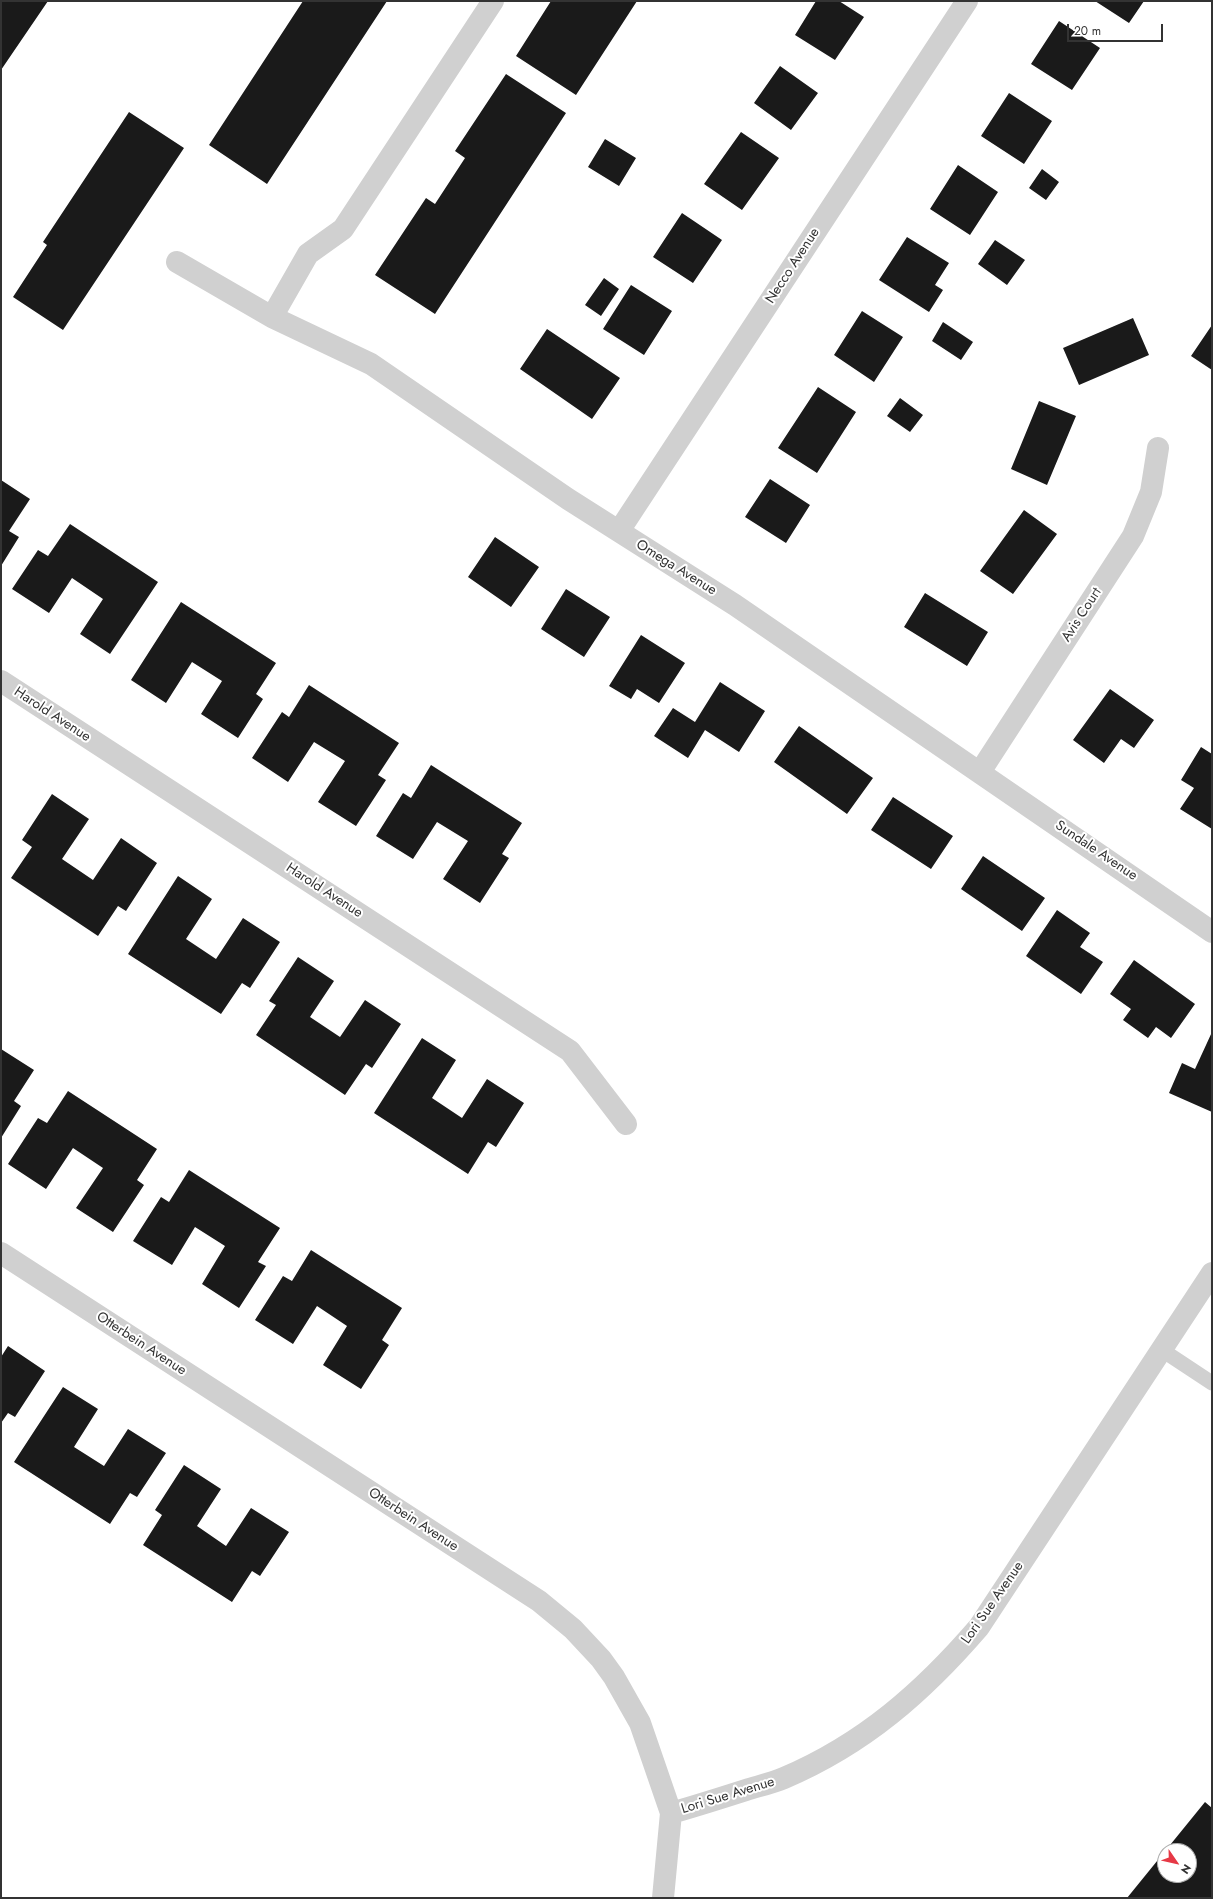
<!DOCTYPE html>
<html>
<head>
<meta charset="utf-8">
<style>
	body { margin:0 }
	#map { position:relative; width:1213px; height:1899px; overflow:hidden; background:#fff; font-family:Jost,sans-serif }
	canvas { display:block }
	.frame { position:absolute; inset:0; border:2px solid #333; pointer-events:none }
	.north { position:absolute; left:1157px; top:1843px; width:40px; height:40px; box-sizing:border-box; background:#fff; border:1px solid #adadad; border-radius:50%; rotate:124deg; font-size:11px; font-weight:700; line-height:16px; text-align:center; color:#333 }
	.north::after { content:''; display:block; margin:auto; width:14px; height:18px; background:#e63946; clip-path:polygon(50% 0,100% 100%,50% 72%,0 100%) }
	.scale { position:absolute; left:1067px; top:24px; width:96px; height:18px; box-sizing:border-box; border:2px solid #333; border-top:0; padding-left:5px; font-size:12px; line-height:14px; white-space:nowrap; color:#333; -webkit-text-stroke:3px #fff; paint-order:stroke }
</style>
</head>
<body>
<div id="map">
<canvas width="1213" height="1899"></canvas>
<div class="frame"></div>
<div class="north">N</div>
<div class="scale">20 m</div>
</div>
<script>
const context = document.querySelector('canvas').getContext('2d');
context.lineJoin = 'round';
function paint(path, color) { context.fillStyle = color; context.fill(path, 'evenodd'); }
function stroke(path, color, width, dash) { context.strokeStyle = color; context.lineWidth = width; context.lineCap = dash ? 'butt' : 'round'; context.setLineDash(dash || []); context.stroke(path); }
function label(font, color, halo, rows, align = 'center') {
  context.font = font + ' Jost,sans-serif'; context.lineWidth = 4; context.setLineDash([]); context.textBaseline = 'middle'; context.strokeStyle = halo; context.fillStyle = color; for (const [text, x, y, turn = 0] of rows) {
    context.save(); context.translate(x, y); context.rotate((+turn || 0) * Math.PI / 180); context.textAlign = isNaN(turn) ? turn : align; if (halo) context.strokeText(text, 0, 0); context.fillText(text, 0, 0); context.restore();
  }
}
paint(new Path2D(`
	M1,1H48L1,70Z
	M303,1H387L267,184L209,145Z
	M551,1H637L576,95L516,56Z
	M816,1H839L864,17L835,60L795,35Z
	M1095,1H1144L1129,23Z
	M1059,21L1100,48L1072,90L1031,64Z
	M780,66L818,93L791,130L754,103Z
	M506,74L566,113L435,314L375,275L426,198L435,204L465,158L455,151Z
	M1009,93L1052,121L1024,164L981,136Z
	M129,112L184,148L63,330L13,297L47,245L43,242Z
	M741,132L779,158L742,210L704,184Z
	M605,139L636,158L619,186L588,167Z
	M958,165L998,192L970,235L930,209Z
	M1042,169L1059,182L1046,200L1029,188Z
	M682,213L722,240L693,283L653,257Z
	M907,237L949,263L935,285L943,290L929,312L879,280Z
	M995,240L1025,260L1007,285L978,264Z
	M604,278L619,289L601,316L585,305Z
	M631,285L672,311L644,355L603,329Z
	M862,311L903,337L874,382L834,355Z
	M1133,318L1149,355L1079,385L1063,348Z
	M943,322L973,342L961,360L932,341Z
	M1212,325V370L1191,356Z
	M547,329L620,378L592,419L520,369Z
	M818,387L856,412L817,473L778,448Z
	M900,398L923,415L910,432L887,416Z
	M1039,401L1076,416L1047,485L1011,469Z
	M770,479L810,505L786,543L745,517Z
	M1,480L30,499L9,531L19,537L1,566Z
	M1024,510L1057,534L1013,594L980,571Z
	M70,524L158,582L110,654L80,634L103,599L72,578L49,613L12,589L38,550L48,556Z
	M495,537L539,567L511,607L468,577Z
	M566,589L610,617L584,657L541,629Z
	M925,593L988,632L967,666L904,627Z
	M181,602L276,663L256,694L263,699L238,738L201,714L222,681L192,662L166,703L131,680Z
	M641,635L685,663L659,703L637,689L631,699L609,686Z
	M720,682L765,711L739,752L705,730L688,758L654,736L673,708L695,722Z
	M309,685L399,743L378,775L386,780L356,826L318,802L345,761L314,742L288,782L252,758L282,712L289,717Z
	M1110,689L1154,720L1134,748L1121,739L1104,763L1073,740Z
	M799,726L873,778L847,814L774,762Z
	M1201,747L1212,754V829L1180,809L1194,788L1181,780Z
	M431,765L522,823L502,854L509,858L480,903L443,879L468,841L437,822L413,859L376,836L403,793L411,798Z
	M52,794L89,819L62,859L93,880L121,838L157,863L126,911L118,906L98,936L11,878L32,847L22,840Z
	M893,797L953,836L931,869L871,830Z
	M983,856L1045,898L1022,931L961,889Z
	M178,876L212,899L186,939L216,959L243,918L280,942L250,988L242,983L221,1014L128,954Z
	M1057,910L1090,933L1080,947L1103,962L1081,994L1026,956Z
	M298,957L334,981L310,1017L340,1037L365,1000L401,1024L372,1068L366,1064L345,1095L256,1035L276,1005L269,1001Z
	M1134,960L1195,1004L1171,1038L1156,1027L1148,1038L1123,1020L1131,1009L1110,994Z
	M1212,1032V1112L1169,1093L1182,1063L1195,1069Z
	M422,1038L456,1060L432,1098L462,1118L487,1079L524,1103L496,1147L488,1142L468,1174L374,1113Z
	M1,1049L34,1070L14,1101L21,1106L1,1138Z
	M68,1091L157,1149L137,1180L144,1185L113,1232L76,1208L103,1168L73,1148L46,1189L8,1164L38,1118L47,1123Z
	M189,1170L280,1228L258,1262L266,1266L239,1308L202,1284L225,1246L195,1227L172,1265L133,1241L161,1197L169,1202Z
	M311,1250L402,1308L382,1340L389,1345L361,1389L323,1365L347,1326L317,1306L293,1344L255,1320L283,1276L292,1281Z
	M8,1346L45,1371L15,1417L8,1413L1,1423V1357Z
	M63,1387L98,1409L74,1447L104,1466L128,1429L166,1453L137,1497L130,1493L110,1524L14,1462Z
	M184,1465L221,1489L197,1526L226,1546L251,1508L289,1532L260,1576L252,1571L232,1602L143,1545L162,1515L155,1510Z
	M1205,1802L1212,1808V1898H1127ZM1165,1851H1189V1875H1165Z`), '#1a1a1a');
stroke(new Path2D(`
	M1162,1350L1212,1383`), '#d0d0d0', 15);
stroke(new Path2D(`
	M177,262L272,317L308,254L343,229L493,1
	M272,317L371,364L568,499L735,605L1212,932
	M619,531L967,1
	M1,681L570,1051L626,1124
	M980,772L1133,536L1151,492L1158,448
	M1,1253L539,1601L573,1629L601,1659L614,1677L640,1723L671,1813L663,1898
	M671,1813C696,1806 721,1798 746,1790C759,1786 772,1783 784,1778C864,1744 923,1692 979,1627L1212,1273`), '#d0d0d0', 22);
label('14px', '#333', '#fff', [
	["Necco Avenue",793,266,-57],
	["Omega Avenue",676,568,32],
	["Avis Court",1082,615,-57],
	["Harold Avenue",52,715,33],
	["Sundale Avenue",1096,851,34],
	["Harold Avenue",324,891,33],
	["Otterbein Avenue",141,1344,33],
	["Otterbein Avenue",413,1520,33],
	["Lori Sue Avenue",993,1603,-55],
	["Lori Sue Avenue",728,1796,-17]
]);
</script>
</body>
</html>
